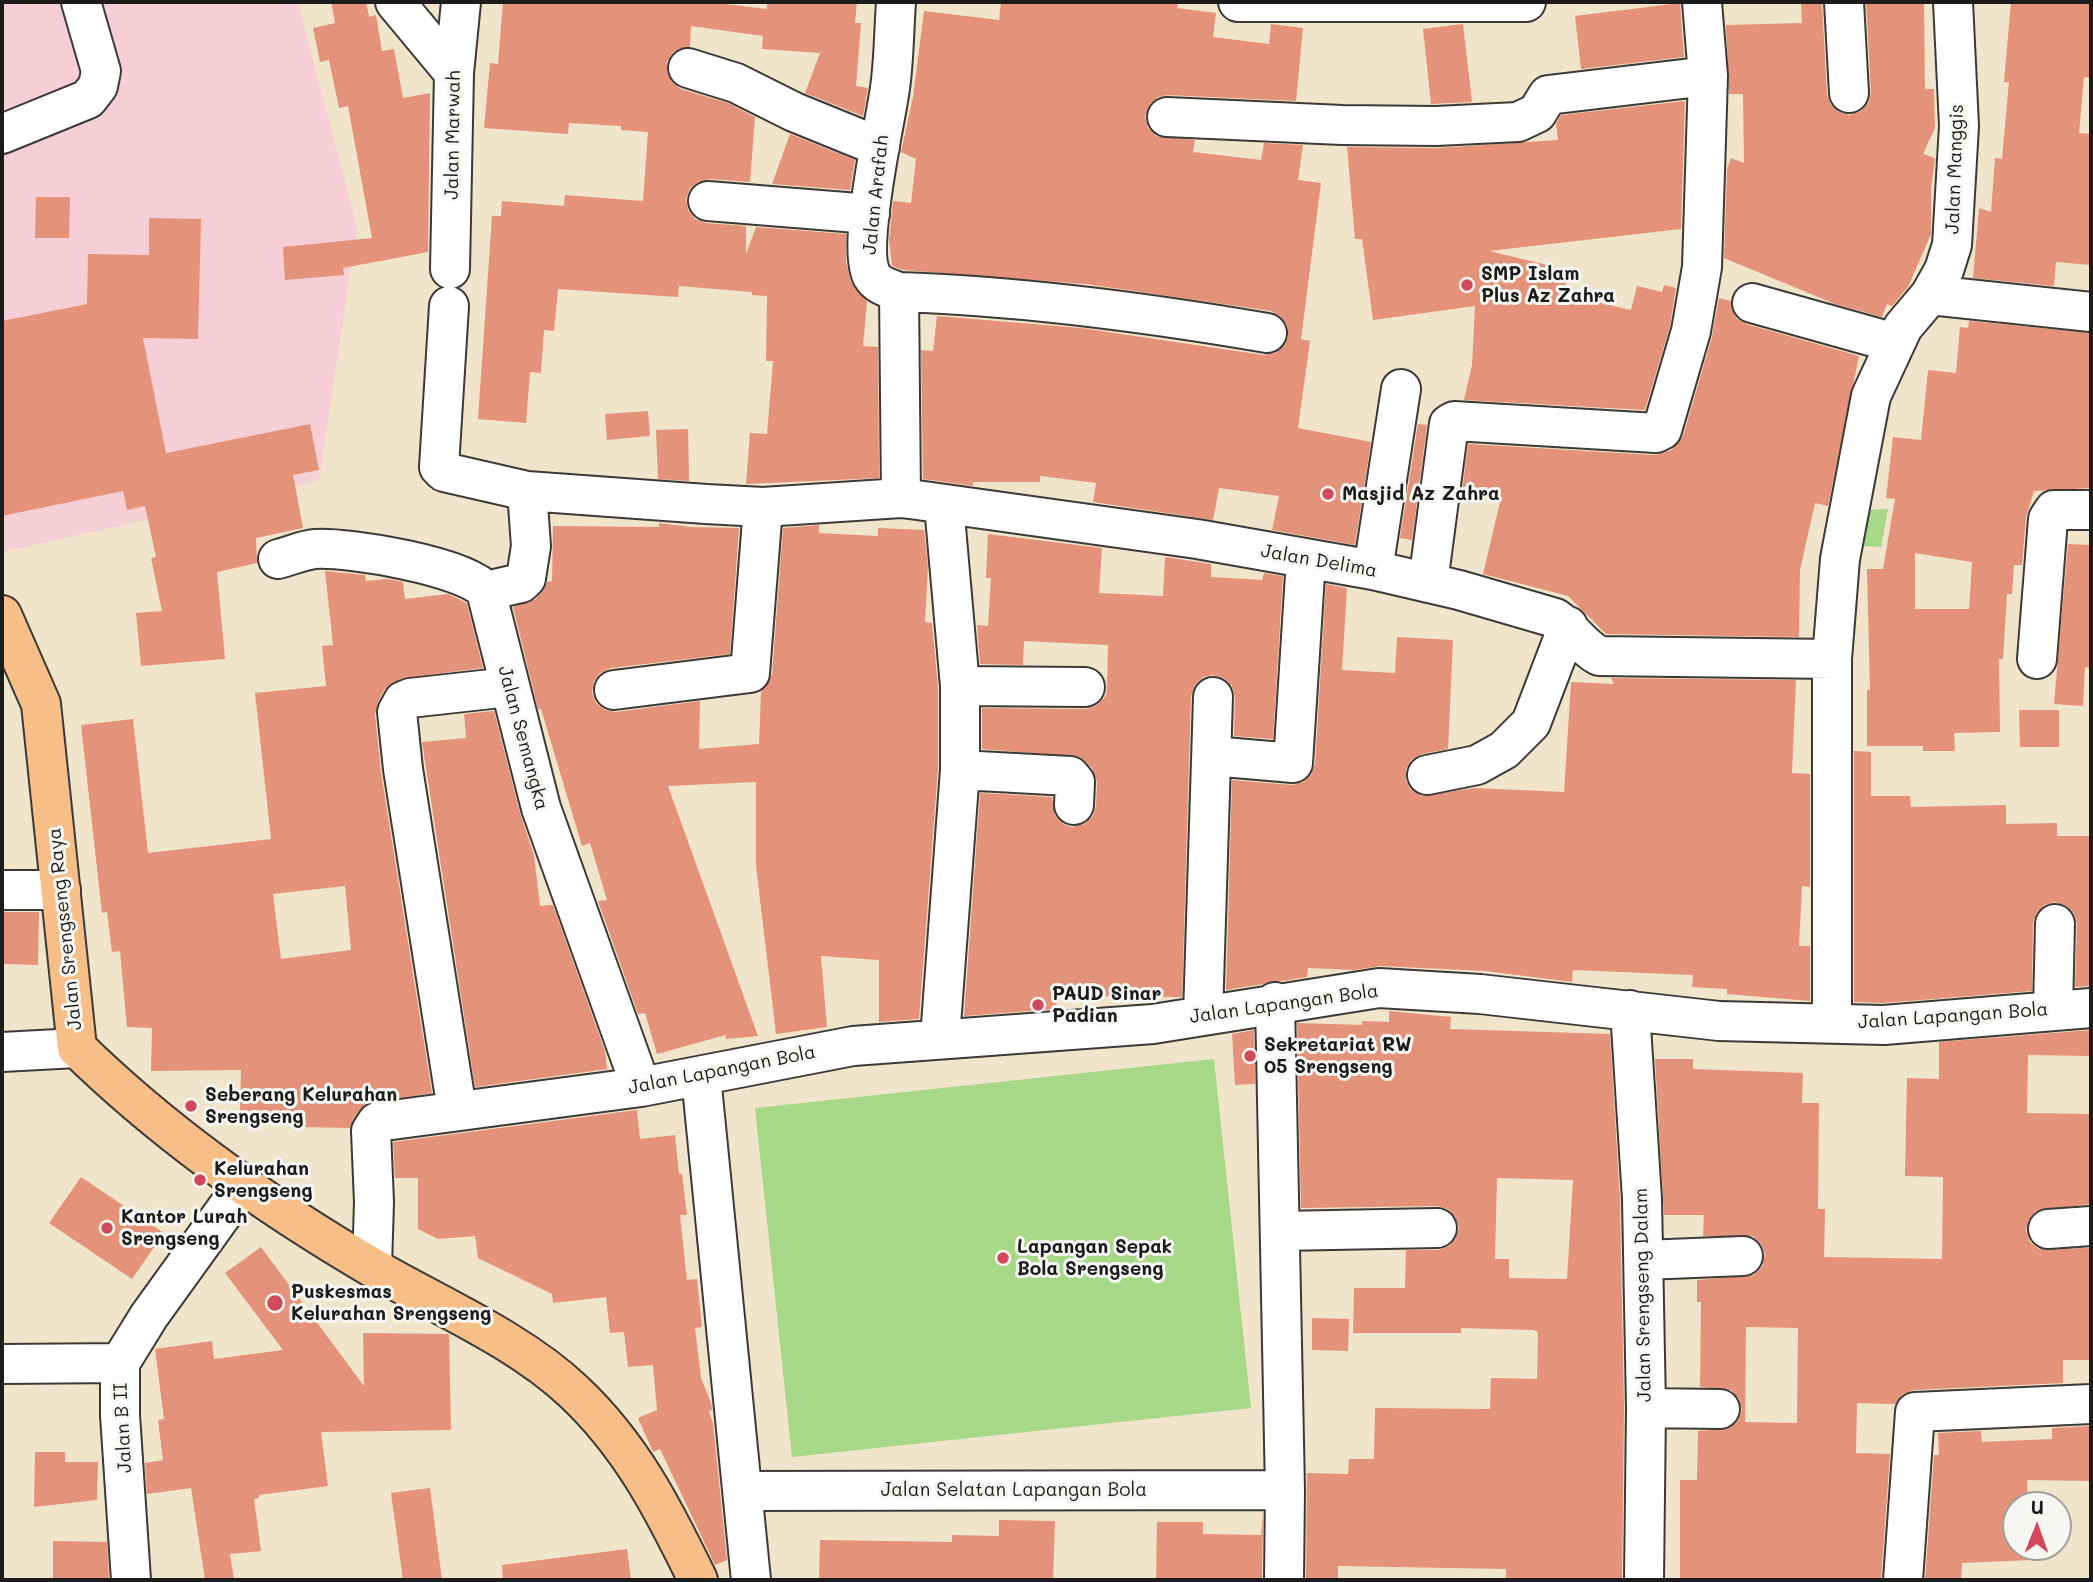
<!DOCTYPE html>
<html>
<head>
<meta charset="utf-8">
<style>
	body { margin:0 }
	#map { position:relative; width:2093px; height:1582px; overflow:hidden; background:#f0e4ca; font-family:Mali,sans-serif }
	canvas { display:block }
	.frame { position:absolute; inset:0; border:4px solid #1c1c1c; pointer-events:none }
	.north { position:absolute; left:2002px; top:1491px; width:70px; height:70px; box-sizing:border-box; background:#f6f6f2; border:2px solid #9f9f9c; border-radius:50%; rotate:1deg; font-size:19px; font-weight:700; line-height:28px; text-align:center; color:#1c1c1c }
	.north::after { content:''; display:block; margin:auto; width:24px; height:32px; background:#d1495b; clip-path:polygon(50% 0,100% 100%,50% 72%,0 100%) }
</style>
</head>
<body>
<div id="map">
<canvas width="2093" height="1582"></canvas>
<div class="frame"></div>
<div class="north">U</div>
</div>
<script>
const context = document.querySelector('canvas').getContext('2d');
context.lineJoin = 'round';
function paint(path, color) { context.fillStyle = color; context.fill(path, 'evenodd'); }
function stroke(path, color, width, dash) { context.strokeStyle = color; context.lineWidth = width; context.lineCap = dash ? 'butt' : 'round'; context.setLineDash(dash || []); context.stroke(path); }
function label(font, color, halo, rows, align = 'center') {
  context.font = font + ' Mali,sans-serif'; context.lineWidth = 6; context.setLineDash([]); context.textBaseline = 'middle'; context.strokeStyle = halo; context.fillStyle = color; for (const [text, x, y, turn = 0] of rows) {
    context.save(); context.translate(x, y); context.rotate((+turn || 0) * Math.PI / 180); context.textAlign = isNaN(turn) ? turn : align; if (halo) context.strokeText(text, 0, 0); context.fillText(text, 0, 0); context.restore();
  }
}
paint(new Path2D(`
	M2,2H298L357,227L319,481L2,552Z`), '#f6cfd6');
paint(new Path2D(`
	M1888,509L1881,547L1859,546L1863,510Z
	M1214,1059L1251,1408L792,1457L755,1108Z`), '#a7d887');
paint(new Path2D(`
	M331,2H366L369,17L376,15L382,51L394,49L403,98L430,93L428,252L343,268L344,275L285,280L283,247L372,238L348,106L339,108L329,60L320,62L313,28L335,23Z
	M503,2H709L767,9V2H857L855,23H861L856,86L868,88L863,116L805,93L820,53L762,49L763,36L691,26L690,47L673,52L667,62V72L672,82L681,89L728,103L755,117L750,182L710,179L698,182L690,188L686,199L688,210L695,219L706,223L746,226V254L756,227L846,234V262L851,282L867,301L863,346L878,347L879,478L746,484L750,433L767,434L773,361H766L767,296L752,295V292L679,286L678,297L558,289L554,331L544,330L541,373L530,372L526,423L478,419L492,216H501L502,201L564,206L565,195L643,201L648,132L621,130V126L569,123L568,134L484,128L490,63L498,64Z
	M1001,2H1178L1177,8L1216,13L1213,37L1269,44L1271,24L1303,28L1296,101L1167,95L1158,97L1149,105L1145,117L1148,128L1156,136L1195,140L1193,152L1261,160L1264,143L1303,145L1298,180L1321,183L1301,339L1310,341L1298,428L1371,442L1355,545L1272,530L1279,496L1219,488L1213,520L1093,502L1096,483L1040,476V482H973V486L923,479L921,350L933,351L937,316L1081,328L1263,355L1275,353L1284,346L1288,337L1287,325L1280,316L1271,311L1086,284L903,270L892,266L889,240L893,201L911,203L916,159L901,152L913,97L924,11L999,20Z
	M1801,2H1822L1827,95L1831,105L1839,112L1850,115L1861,111L1869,102L1871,92L1866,2H1924L1925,89H1934L1935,128L1923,154L1935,158L1931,189V234L1908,287L1892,306L1887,304L1882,317L1835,304L1724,258L1727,169L1731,158L1744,163L1743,94H1729L1726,25L1802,23Z
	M2011,2H2091V78L2084,77L2079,133L2091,134V265L2056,262L2054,286L1973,278L1979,208L1991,212L1995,158L2002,159L2009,82H2004Z
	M1680,3L1684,57L1581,69L1575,16Z
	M1463,24L1472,102L1431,104L1423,29Z
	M1685,101L1681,229L1489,251L1564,269L1567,295L1631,310L1637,286L1662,292L1664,285L1676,288L1670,326L1645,410L1464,400L1472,365L1475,306L1373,320L1362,239H1355L1347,147L1437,148L1558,140L1556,124L1561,115Z
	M790,134L855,160L850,190L772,184Z
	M36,197H70L69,238H35Z
	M149,218L201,219L198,339L143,338L166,453L310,424L319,470L293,475L303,528L256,538L257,563L217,572L225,659L141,666L136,613L162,611L151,558L156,557L145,506L127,510L123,491L2,516V321L87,304L88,254L149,255Z
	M1719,298L1731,301L1736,318L1746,324L1859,356L1828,506L1815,503L1800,570L1799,637L1606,634L1568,596L1483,574L1500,502L1462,493L1468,444L1655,455L1672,450L1683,436L1712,337Z
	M1969,321L2091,333V488L2034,491L2026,517L2022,565H2014L2012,594H2007L2003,659H1999L2000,732L1954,733L1955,751H1923V746H1867V690H1870L1867,569H1883L1895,499L1886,498L1893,437L1921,440L1928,370L1956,373L1960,327L1968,328ZM1915,553L1972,562L1969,609H1915Z
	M648,411L650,436L607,440L605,414Z
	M1418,424L1427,425L1412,540L1400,538Z
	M688,429L689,481L658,479L656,430Z
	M659,523L691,527L739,528L730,654L611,668L600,673L594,681L592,693L596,703L605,710L616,712L700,701L699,749L759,744L761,692L772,675L783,528L819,525V533L878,536V528L924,530L928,567L925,622L932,623L938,687V769L919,1019L879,1022V960L821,956L827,1027L776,1034L756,866V782L668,786L758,1036L726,1039V1035L657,1054L645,1013L638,1014L598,901L607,900L590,843L582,846L541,709H538L513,607L536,599L547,582L552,581L553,526L659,527Z
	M988,534L1102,548L1099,593L1163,596L1165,557L1211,564V577L1262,580L1264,573L1283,576L1273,739L1234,736L1235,697L1232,686L1224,678L1213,675L1203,677L1195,685L1191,696L1182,997L1057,996L1056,1009L964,1016L980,793L1052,797L1055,816L1063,824L1072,827L1085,824L1093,816L1096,806L1097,782L1092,768L1080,757L982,749V708L1086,709L1096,706L1106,696L1107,688L1108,645L1024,641L1023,665L980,664L977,625L988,626L991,578H986Z
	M2068,544L2091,545V668L2085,667L2083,706L2054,704Z
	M325,571L365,575L366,581L388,579L403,582L405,599L448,594L463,601L467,604L483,668L402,678L384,690L378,702L375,714L381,772L432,1093L366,1103L353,1119L350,1128L301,1127V1112L240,1111L241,1070L151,1071L152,1028L127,1027L120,951L112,952L107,912L102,913L81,725L133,719L148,853L271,839L255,693L326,686L322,646L333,645ZM345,886L351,950L281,959L273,894Z
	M1326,584L1347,588L1342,670L1395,673L1397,637L1453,640L1448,749L1422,754L1412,759L1406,769V780L1410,789L1421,796L1475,788L1564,792L1571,682L1614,684L1611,678L1796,680L1792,773L1810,774V887L1802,886L1799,946H1810V1001L1727,994V989L1692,987L1693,975L1573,970L1572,982L1485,971L1380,966L1355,970L1308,968L1307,977L1226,990L1232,780L1292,785L1303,782L1311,775L1315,764Z
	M2019,710H2059V747H2020Z
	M494,711L520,813L534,855L540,906L553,905L605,1051L607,1069L475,1087L422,742L466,738L464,714Z
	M1854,751L1871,752V796H1910L1911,807L2006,805V824L2057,823V836H2091V986L2075,987L2077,924L2074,913L2067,906L2055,902L2044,905L2037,912L2033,923L2032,991L1883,1003L1854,1002Z
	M2,912H39L38,965L2,964Z
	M1389,1011L1451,1017L1450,1029L1610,1034L1620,1200L1624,1408L1622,1580H1506V1569L1338,1566V1580H1306L1307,1473L1348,1474L1349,1459H1374L1375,1408L1490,1409L1491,1378L1537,1379L1538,1332L1533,1330L1461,1328V1333H1353L1354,1288H1405L1406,1250H1438L1449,1246L1456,1238L1459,1227L1455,1216L1448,1209L1437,1206L1301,1208L1297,1023L1362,1025V1021L1389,1022ZM1497,1178L1573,1180L1567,1279L1509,1278V1259H1495Z
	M1254,1030L1255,1084L1235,1085L1232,1034Z
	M2091,1030V1056L2028,1055L2027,1113L2091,1114V1204L2036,1211L2029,1219L2026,1230L2030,1242L2039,1249L2091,1248V1360H2063V1383L1914,1390L1903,1394L1895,1404L1857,1403L1856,1453L1890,1454L1881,1580H1680V1480H1697L1698,1431L1730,1428L1738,1421L1742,1410L1739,1399L1731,1390L1700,1387L1701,1302H1697V1280L1754,1275L1762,1267L1765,1254L1761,1244L1753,1236H1703L1704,1215H1664L1655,1059H1693V1069L1803,1073L1802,1103H1819L1818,1209H1825L1824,1257L1942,1259L1943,1177L1905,1176L1907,1078L1939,1079V1042ZM1746,1327L1798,1328L1797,1423L1745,1422Z
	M637,1110L640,1139L675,1135L679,1174H682L687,1215H680L687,1280L697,1279L702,1327L695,1328L701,1378L711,1403L712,1410L709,1411L713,1423L727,1560L715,1565L660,1449L653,1452L638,1418L657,1410L653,1365L628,1367L624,1332L610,1333L606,1297L553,1303L552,1294L478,1258L475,1236L438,1239L418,1229V1178H395L393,1142Z
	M81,1177L164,1233L132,1279L49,1223Z
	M261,1247L364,1386L363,1333L449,1334L451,1430L321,1432L328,1486L259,1495V1498L254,1499L261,1551L230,1554L234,1580H205L191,1488L147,1494L145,1463L163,1460L158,1420L164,1419L155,1349L212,1341L214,1359L283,1350L225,1273Z
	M1312,1318L1349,1319L1348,1351L1312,1350Z
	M2091,1426V1481L2027,1480L2028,1505H2016V1547H2030L2031,1560L1962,1563L1961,1580H1925L1934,1455H1939L1938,1433L1981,1431L1982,1442L2052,1439V1428Z
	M35,1452H65V1462H98L97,1500L34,1507Z
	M430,1488L442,1580H403L391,1493Z
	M1263,1512L1262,1580H1156L1157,1522H1203V1534L1261,1535Z
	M999,1520L1055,1521L1053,1580L946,1578V1580H819L820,1540L952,1542V1535L999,1536Z
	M53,1541L107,1542L109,1580H53Z
	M627,1549L631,1580H503L502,1565Z`), '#e5927a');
const minor = new Path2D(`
	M395,2L454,73
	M896,2C894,30 894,60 890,88C885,125 856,247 872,276C878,286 889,288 899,292L901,498
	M1238,2H1526
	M1844,2L1849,93
	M688,68L736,83L794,112L880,147
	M1167,117L1342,125L1436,126L1518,122L1537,113L1548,95L1708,76
	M2,134L88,99L98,86L101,71L81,2
	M708,201L870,214
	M450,269L454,73L461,2
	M899,292C1023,296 1144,312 1267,333
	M1930,295L2091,312
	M1752,303L1895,343
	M449,306L439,467L444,472L527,491L706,504L763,507L901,498L917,500L1197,539L1373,570L1459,590L1555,618C1572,629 1581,646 1599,656L1832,659
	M278,559C290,556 303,550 315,549C349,547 465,566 486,591L541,808L641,1087
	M1373,570L1401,389
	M1428,583L1449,424L1454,421L1656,433L1662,430L1691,331L1702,267L1708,76L1702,2
	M486,591L521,583L526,578L531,546L527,491
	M2037,659L2048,519L2054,510H2091
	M960,686L1085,687
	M614,690L750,673L763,507
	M1212,756L1293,763L1306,559
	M960,770L1070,776L1075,782L1074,805
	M1427,775L1477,765L1504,750L1531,723L1568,626
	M2,890H61
	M1275,1002L1285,1490L1284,1580
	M1630,1010L1642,1199L1646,1408L1644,1580
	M2053,1010L2055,924
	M1203,1015L1213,697
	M1832,1022V659L1840,559L1871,396L1903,327L1930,295L1944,270L1952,245L1959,126L1953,2
	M940,1038L960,770V686L944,505
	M2,1052L77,1048
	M701,1076L751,1580
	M457,1110L403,769L397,712L403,701L410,698L509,687
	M2048,1229L2091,1226
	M1280,1231L1437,1228
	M1644,1260L1743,1256
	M372,1267L374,1202L371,1131L377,1122L641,1087L853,1046L1153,1024L1379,988L1480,994L1719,1021L1884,1025L2091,1008
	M2,1364L120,1363
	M1646,1408L1720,1409
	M743,1491L1285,1490
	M131,1580L120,1415V1363L149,1316L242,1187
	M1903,1580L1915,1412L2091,1404`);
const major = new Path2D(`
	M2,615L41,704L77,1048C166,1135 267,1206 375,1269C439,1306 519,1340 573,1391C631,1445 664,1510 698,1580`);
stroke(minor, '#3c3a36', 42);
stroke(major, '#3c3a36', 42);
stroke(minor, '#fff', 38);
stroke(major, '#f7be87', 38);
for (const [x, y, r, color] of [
	[1467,285,7,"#d1495b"],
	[1328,494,7,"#d1495b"],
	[1038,1005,7,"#d1495b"],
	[1250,1056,7,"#d1495b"],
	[191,1106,7,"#d1495b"],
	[200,1180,7,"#d1495b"],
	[107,1228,7,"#d1495b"],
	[1003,1258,7,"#d1495b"],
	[275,1303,9,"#d1495b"]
]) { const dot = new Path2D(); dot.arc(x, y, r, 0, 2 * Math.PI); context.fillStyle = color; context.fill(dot); stroke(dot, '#f6f6f2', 2.5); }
label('19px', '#1c1c1c', '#f6f6f2', [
	["Jalan Marwah",453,135,-89],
	["Jalan Manggis",1955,169,-88],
	["Jalan Arafah",876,195,-84],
	["Jalan Delima",1319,561,10],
	["Jalan Semangka",523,738,75],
	["Jalan Srengseng Raya",65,929,-96],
	["Jalan Lapangan Bola",1284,1004,-8],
	["Jalan Lapangan Bola",1953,1016,-4],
	["Jalan Lapangan Bola",722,1070,-11],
	["Jalan Srengseng Dalam",1643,1295,-91],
	["Jalan B II",123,1428,-93],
	["Jalan Selatan Lapangan Bola",1014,1490]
]);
label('bold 19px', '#1c1c1c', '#f6f6f2', [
	["SMP Islam",1481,274],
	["Plus Az Zahra",1481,296],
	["Masjid Az Zahra",1342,494],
	["PAUD Sinar",1052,994],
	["Padian",1052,1016],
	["Sekretariat RW",1264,1045],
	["05 Srengseng",1264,1067],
	["Seberang Kelurahan",205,1095],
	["Srengseng",205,1117],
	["Kelurahan",214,1169],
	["Srengseng",214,1191],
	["Kantor Lurah",121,1217],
	["Srengseng",121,1239],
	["Lapangan Sepak",1017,1247],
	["Bola Srengseng",1017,1269],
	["Puskesmas",291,1292],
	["Kelurahan Srengseng",291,1314]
], 'left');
</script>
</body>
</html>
